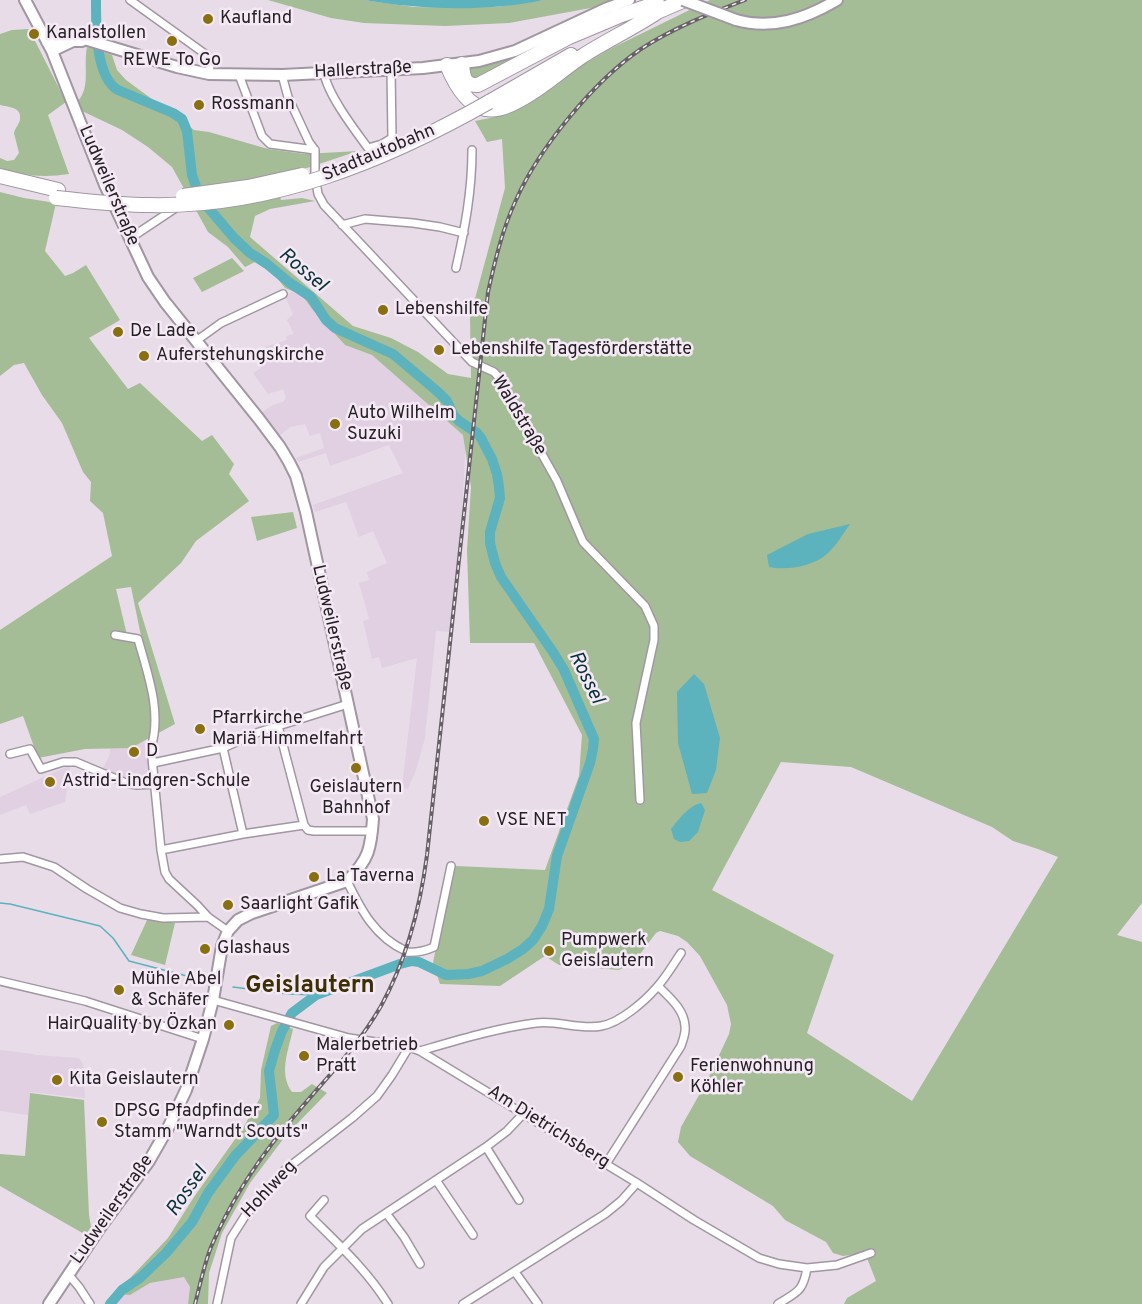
<!DOCTYPE html>
<html>
<head>
<meta charset="utf-8">
<style>
	body { margin:0 }
	canvas { display:block; background:#e7dce8 }
</style>
</head>
<body>
<canvas width="1142" height="1304"></canvas>
<script>
const context = document.querySelector('canvas').getContext('2d');
context.lineJoin = 'round';
function paint(path, color) { context.fillStyle = color; context.fill(path, 'evenodd'); }
function stroke(path, color, width, dash) { context.strokeStyle = color; context.lineWidth = width; context.lineCap = dash ? 'butt' : 'round'; context.setLineDash(dash || []); context.stroke(path); }
function label(font, color, halo, rows, align = 'center') {
  context.font = font + ' Overpass,sans-serif'; context.lineWidth = 5; context.setLineDash([]); context.textBaseline = 'middle'; context.strokeStyle = halo; context.fillStyle = color; for (const [text, x, y, turn = 0] of rows) {
    context.save(); context.translate(x, y); context.rotate((+turn || 0) * Math.PI / 180); context.textAlign = isNaN(turn) ? turn : align; if (halo) context.strokeText(text, 0, 0); context.fillText(text, 0, 0); context.restore();
  }
}
paint(new Path2D(`
	M293,291L302,295L312,309L345,345L372,355L466,437L461,530L449,632L436,631L425,738L416,770L408,789L402,787L417,658L382,668L379,657L372,659L363,621L369,619L359,583L369,580L367,572L387,563L373,531L359,537L346,502L315,512L313,505L403,473L389,445L330,466L326,453L298,462L296,458L324,448L320,433L310,436L305,424L290,427L279,436L262,412L273,405L283,402L286,398L283,389L268,394L253,373L261,368L255,350L287,340L286,336L294,334L287,320L293,314L285,296Z
	M144,740L150,774L149,776L138,779H127L103,768L110,754V748H131Z
	M70,766L65,802L30,814L26,805L0,815V797L64,768Z
	M0,1050L34,1054V1055L79,1058L83,1064L85,1098L30,1092L28,1115L0,1111Z
	M184,1276L190,1287L188,1304H103L115,1294L130,1295L150,1283Z`), '#e1d0e2');
paint(new Path2D(`
	M268,0H364L414,7L458,8L496,7L544,0H616L596,7L509,23L445,26L364,23L331,18Z
	M710,0H1142V903L1117,935L1142,942V1304H844L847,1298L876,1281L865,1253L843,1256L833,1253L826,1242L785,1220L773,1206L690,1156L678,1142L681,1127L707,1081L729,1034L731,1024L727,1005L700,956L687,942L678,936L660,931L656,933L634,962L619,970L559,965L545,956L500,986L440,984L433,963L443,911L456,866L545,870L579,776L582,735L534,643H470L467,550L471,487L463,435L372,355L345,345L312,309L302,295L285,288L266,264L259,260L245,267L228,247L208,232L172,167L148,147L122,130L82,111L78,101C91,86 83,66 87,47L112,55L117,70L126,80L194,130L209,132L268,149L305,154L358,151L298,171L274,177L281,200L302,198L315,201L270,209L255,216L250,237L353,326L391,338L418,352L448,374L471,378L470,317L505,188L502,139L487,142L475,121L505,115L519,108L584,64L610,49ZM781,762L851,767L992,827L1013,841L1038,849L1058,857L912,1101L807,1033L834,955L712,890Z
	M29,29L66,102L48,115L69,174C43,178 24,176 0,168V158L7,161L14,160L19,153L14,133C15,128 20,123 20,119C22,107 8,107 0,105V34L12,30Z
	M523,54L497,69L472,80L469,69L472,67Z
	M0,192L24,198L56,203L45,251L65,276L73,273L86,265L120,320L89,338L128,389L140,383L202,441L212,435L234,464L229,474L249,501L196,541L181,563L138,603L175,724L131,748L85,749L38,758L23,716L0,724V630L112,556L103,513L90,501L91,482L83,472L62,423L42,395L24,363L14,365L0,376ZM131,587L141,636V637L127,635L116,589Z
	M232,258L244,271L202,292L193,278Z
	M293,512L297,528L257,541L251,517Z
	M148,918L175,923L165,965L131,955Z
	M277,1023L293,1029C289,1049 278,1073 292,1092H301L312,1084L327,1093L287,1134L250,1183L222,1233L209,1273L208,1304H188L190,1287L184,1277L150,1283L130,1295L115,1294L168,1238L194,1197L243,1128L260,1098L261,1070L271,1026Z
	M30,1093L84,1100L89,1215L91,1227L86,1235L0,1186V1154L25,1156Z`), '#a4bd96');
paint(new Path2D(`
	M364,0H544C485,12 423,10 364,0Z
	M850,524C843,534 836,546 827,554C814,566 786,571 769,567L767,555L808,534Z
	M694,674L704,684L720,738L716,770L707,793L692,794L678,743L677,692Z
	M701,803L705,810L698,832L689,841L680,842L674,839L671,829C679,819 688,806 701,803Z`), '#5cb2bd');
stroke(new Path2D(`
	M0,903L10,904L100,926L113,938L129,961L210,982
	M233,987L288,994L316,995`), '#5cb2bd', 1.5);
stroke(new Path2D(`
	M96,0C96,24 95,77 118,90L173,113L182,119L187,131L192,175L200,198L234,238L250,253L267,264L290,283L311,297L326,320L335,328L393,354L438,392L447,401L454,416L459,421L477,433L481,438L492,459L497,474L499,487L500,498L490,532V543L495,563L501,577L553,652L564,670L594,739L593,749L590,763L557,856L549,909L542,926L533,940L523,949L507,959L482,971L468,974L446,975L419,962L412,961L400,964L316,995L292,1013L282,1031L275,1050L269,1071L274,1115L235,1156L208,1193L192,1222L166,1253L141,1277L122,1290L110,1304`), '#5cb2bd', 10);
const street = new Path2D(`
	M130,0L208,56L210,66L209,74
	M324,73C328,95 354,129 368,148L382,144L392,138L391,69
	M239,75L262,136L270,144L315,150
	M282,75L288,97L309,142L315,150V175L318,194L324,205L472,362L494,372L500,379L557,481L583,542L645,606L654,626V640L636,723L640,800
	M342,225L365,219L413,223L440,227L464,233
	M129,239L177,207
	M456,268C465,228 472,191 472,150
	M196,341L221,323L283,294
	M115,635L138,639C148,675 162,712 151,748L161,850L165,872L169,879L197,905L208,917L228,931
	M278,726L304,825
	M223,748L243,834
	M10,754L30,749L41,769L63,762H76L126,783L137,785L155,784
	M153,763L223,748L259,732L348,704
	M161,850L243,834L304,825L308,830L314,831H372
	M0,859L23,857L54,867L87,889L120,908L141,914L163,918L208,917
	M347,881C361,910 375,937 406,951
	M406,952C416,953 425,951 434,947L451,866
	M0,981L85,1001L203,1039
	M213,1000L349,1038L409,1047L420,1051L637,1183L694,1220L759,1258L779,1264L807,1268L837,1265L871,1253
	M420,1051C458,1040 497,1028 536,1023C557,1020 580,1030 601,1026C620,1023 645,1001 657,987C666,977 673,965 681,953
	M486,1147L519,1200
	M606,1164L681,1046C683,1040 686,1033 685,1026C684,1009 669,997 658,986
	M436,1180L473,1235
	M324,1200L310,1216C338,1244 367,1270 388,1304
	M386,1213L404,1237L420,1264
	M515,1272L538,1304
	M68,1274L79,1287L90,1304
	M217,1304L231,1238L245,1216L285,1170L352,1118L377,1096L392,1075L409,1047
	M301,1304L324,1267L362,1229L486,1147L507,1131L524,1113
	M463,1304L605,1214L621,1201L637,1183
	M778,1304C797,1292 803,1292 807,1268`);
const secondary = new Path2D(`
	M25,0L52,51L105,185L148,277L165,302L259,419L280,447L289,462L296,476L306,512L373,819C371,848 369,860 347,881L252,913L238,920L228,931L222,946L213,1000L203,1039L186,1090L169,1126L149,1161L99,1229L49,1304
	M736,20C772,30 805,19 837,0
	M47,42L71,35L177,67L209,74L282,75L423,68L479,61L515,51L605,9L629,0
	M52,51L73,41H82`);
const highway = new Path2D(`
	M650,15L685,0
	M462,64C463,76 464,86 478,85L569,37L619,16L657,3
	M447,65C454,82 466,105 485,109C495,111 503,108 512,104C538,92 560,71 584,55C608,40 633,28 656,13
	M489,102L571,55
	M0,176L58,190`);
stroke(street, '#a197a2', 10);
stroke(secondary, '#a197a2', 14);
stroke(highway, '#a197a2', 16);
stroke(street, '#fff', 7);
stroke(secondary, '#fff', 10);
stroke(highway, '#fff', 14);
const rail = new Path2D(`
	M195,1304C200,1285 204,1265 211,1247C229,1205 253,1167 282,1131C315,1089 354,1053 381,1006C407,959 420,908 427,855L488,292C495,261 502,230 516,200C539,148 594,81 641,49C673,28 709,14 745,0`);
stroke(rail, '#676067', 4);
stroke(rail, '#f4e9f5', 1.5, [4.5]);
const secondaryBridge = new Path2D(`
	M683,0L736,20`);
const highwayBridge = new Path2D(`
	M183,196L248,187L302,175
	M56,198C87,201 117,205 148,205C270,208 385,161 489,102`);
stroke(secondaryBridge, '#a197a2', 14, []);
stroke(highwayBridge, '#a197a2', 16, []);
stroke(secondaryBridge, '#fff', 10);
stroke(highwayBridge, '#fff', 14);
for (const [x, y, r, color] of [
	[208,19,6,"#886f0f"],
	[34,34,6,"#886f0f"],
	[172,41,6,"#886f0f"],
	[199,105,6,"#886f0f"],
	[383,310,6,"#886f0f"],
	[118,332,6,"#886f0f"],
	[439,350,6,"#886f0f"],
	[144,356,6,"#886f0f"],
	[335,424,6,"#886f0f"],
	[200,729,6,"#886f0f"],
	[134,752,6,"#886f0f"],
	[356,768,6,"#886f0f"],
	[50,782,6,"#886f0f"],
	[484,821,6,"#886f0f"],
	[314,877,6,"#886f0f"],
	[228,905,6,"#886f0f"],
	[205,949,6,"#886f0f"],
	[549,951,6,"#886f0f"],
	[119,990,6,"#886f0f"],
	[229,1025,6,"#886f0f"],
	[304,1056,6,"#886f0f"],
	[678,1077,6,"#886f0f"],
	[57,1080,6,"#886f0f"],
	[102,1122,6,"#886f0f"]
]) { const dot = new Path2D(); dot.arc(x, y, r, 0, 2 * Math.PI); context.fillStyle = color; context.fill(dot); stroke(dot, '#f4e9f5', 2); }
label('18px', '#252125', '#f4e9f5', [
	["Kaufland",220,19],
	["Kanalstollen",46,34],
	["REWE To Go",172,61,"center"],
	["Rossmann",211,105],
	["Lebenshilfe",395,310],
	["De Lade",130,332],
	["Lebenshilfe Tagesförderstätte",451,350],
	["Auferstehungskirche",156,356],
	["Auto Wilhelm",347,414],
	["Suzuki",347,435],
	["Pfarrkirche",212,719],
	["Mariä Himmelfahrt",212,740],
	["D",146,752],
	["Astrid-Lindgren-Schule",62,782],
	["Geislautern",356,788,"center"],
	["Bahnhof",356,809,"center"],
	["VSE NET",496,821],
	["La Taverna",326,877],
	["Saarlight Gafik",240,905],
	["Pumpwerk",561,941],
	["Geislautern",561,962],
	["Glashaus",217,949],
	["Mühle Abel",131,980],
	["& Schäfer",131,1001],
	["HairQuality by Özkan",217,1025,"right"],
	["Malerbetrieb",316,1046],
	["Pratt",316,1067],
	["Ferienwohnung",690,1067],
	["Köhler",690,1088],
	["Kita Geislautern",69,1080],
	["DPSG Pfadpfinder",114,1112],
	["Stamm \"Warndt Scouts\"",114,1133]
], 'left');
label('18px', '#252125', '#f4e9f5', [
	["Hallerstraße",363,71,-3],
	["Stadtautobahn",379,154,-23],
	["Ludweilerstraße",108,186,67],
	["Waldstraße",518,416,59],
	["Ludweilerstraße",331,628,77],
	["Am Dietrichsberg",548,1128,32],
	["Hohlweg",270,1190,-47],
	["Ludweilerstraße",113,1210,-55]
]);
label('italic 20px', '#073338', '#f4e9f5', [
	["Rossel",302,271,40],
	["Rossel",585,678,64],
	["Rossel",188,1192,-55]
]);
label('bold 24px', '#3b2f04', '#f4e9f5', [
	["Geislautern",310,987]
]);
</script>
</body>
</html>
